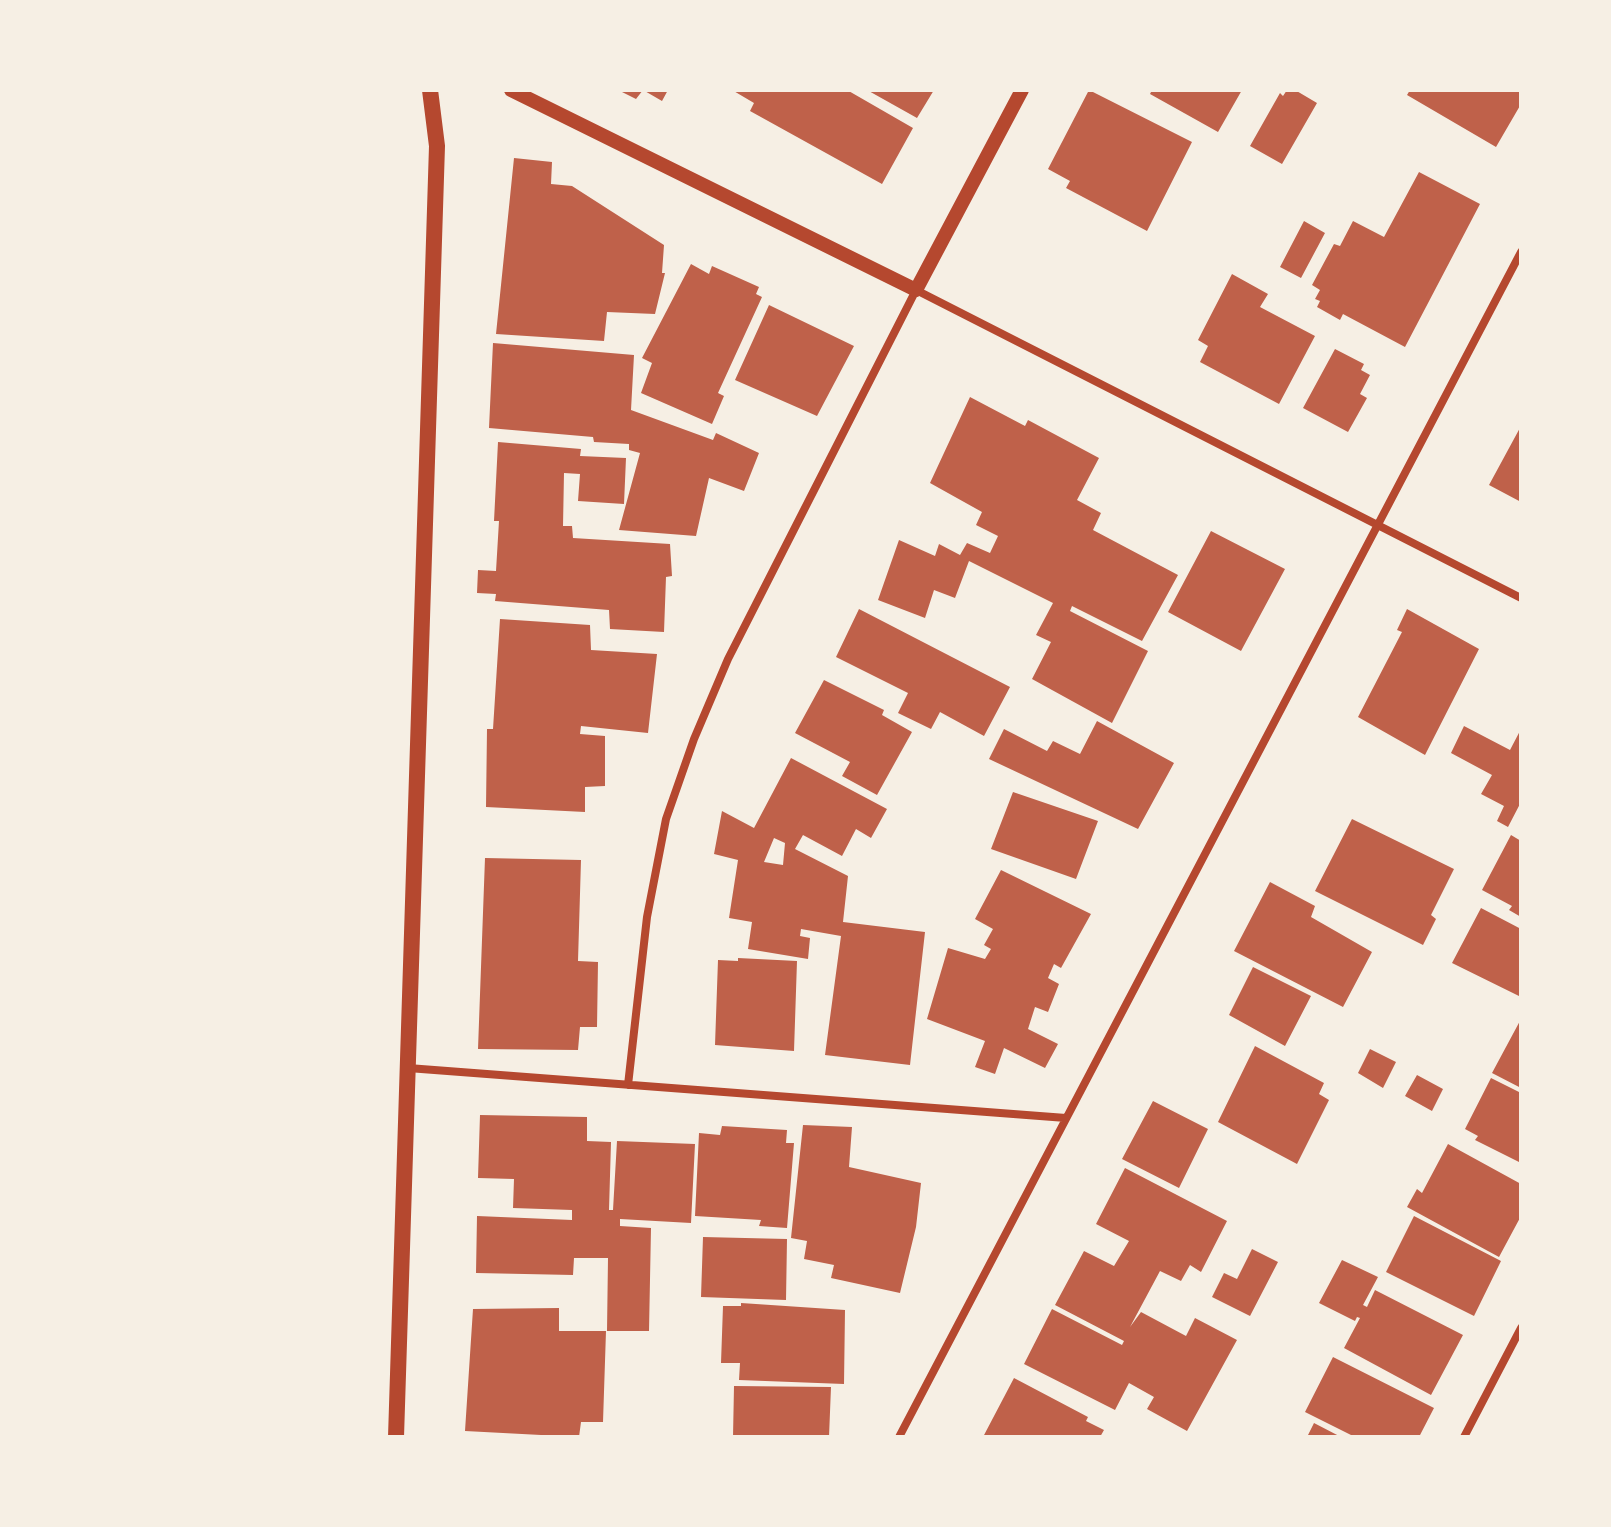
<!DOCTYPE html>
<html>
<head>
<meta charset="utf-8">
<style>
	body { margin:0 }
	#map { position:relative; width:1611px; height:1527px; overflow:hidden; background:#f6efe4; font-family:Ubuntu,sans-serif }
	canvas { display:block }
	.frame { position:absolute; inset:0; border:92px solid #f6efe4; pointer-events:none }
</style>
</head>
<body>
<div id="map">
<canvas width="1611" height="1527"></canvas>
<div class="frame"></div>
</div>
<script>
const context = document.querySelector('canvas').getContext('2d');
context.lineJoin = 'round';
function paint(path, color) { context.fillStyle = color; context.fill(path, 'evenodd'); }
function stroke(path, color, width, dash) { context.strokeStyle = color; context.lineWidth = width; context.lineCap = dash ? 'butt' : 'round'; context.setLineDash(dash || []); context.stroke(path); }
paint(new Path2D(`
	M618,90H668L662,101L643,90L636,99Z
	M732,90H847L913,128L882,184L750,111L754,103Z
	M867,90H934L917,118Z
	M1089,90L1192,142L1147,231L1066,188L1070,181L1048,169Z
	M1152,90H1242L1218,132L1150,94Z
	M1287,90H1295L1317,103L1282,164L1250,146L1280,93L1283,96Z
	M1410,90H1521V104L1496,147L1407,95Z
	M514,158L552,162L551,184L572,186L664,245L662,273H665L655,314L607,312L604,341L496,334Z
	M1419,172L1480,204L1405,347L1343,314L1340,320L1317,307L1320,301L1315,299L1320,290L1312,285L1334,244L1340,246L1353,221L1384,237Z
	M1304,221L1325,233L1301,278L1280,267Z
	M691,264L709,274L712,266L759,287L756,294L762,297L718,393L724,396L712,424L641,393L652,363L642,358Z
	M1232,274L1268,294L1260,307L1315,336L1279,404L1200,362L1208,346L1198,340Z
	M769,305L854,346L817,416L735,380Z
	M493,343L634,355L631,410L713,440L716,433L759,453L744,491L709,478L696,536L619,530L640,453L629,450V444L594,442L593,437L489,428Z
	M1335,349L1364,364L1361,370L1370,375L1360,394L1367,398L1348,432L1303,408Z
	M970,397L1025,426L1028,420L1099,458L1077,500L1101,513L1093,530L1178,575L1142,641L1072,606L1070,611L1148,651L1112,723L1032,679L1051,642L1036,635L1053,603L969,561L955,598L934,590L925,618L878,600L899,540L935,556L939,544L960,555L967,543L990,553L998,536L976,525L982,512L930,483Z
	M1521,426V502L1489,485Z
	M498,442L581,449L580,456L626,458L624,504L578,501L580,474L564,473L563,526H572L573,538L670,544L672,576L666,577L664,632L610,629L609,610L495,601L496,594L477,593L478,570L496,571L499,521H494Z
	M1211,531L1285,569L1241,651L1168,612Z
	M859,609L1010,687L984,736L940,712L931,729L898,713L908,693L836,657Z
	M1407,609L1479,649L1425,755L1358,717L1402,632L1397,630Z
	M500,619L590,625L591,650L657,654L648,733L581,726L580,734L605,736V786L585,787V812L486,807L487,729H493Z
	M824,680L884,710L882,715L912,732L877,795L842,776L850,762L795,733Z
	M1097,721L1174,763L1138,829L989,759L1004,729L1047,751L1053,741L1080,754Z
	M1464,726L1510,750L1521,729V802L1508,827L1497,821L1504,806L1481,794L1492,775L1451,753Z
	M791,758L887,809L871,838L856,829L842,856L803,835L795,849L848,876L843,922L925,932L910,1065L825,1055L841,936L801,929L800,936L810,938L808,959L748,949L752,922L729,918L738,860L714,854L722,811L754,828ZM774,838L785,843L783,865L764,862Z
	M1013,792L1098,821L1076,879L991,849Z
	M1352,819L1454,869L1431,915L1436,919L1423,945L1315,891Z
	M1511,835L1521,841V917L1509,910L1512,906L1482,890Z
	M485,858L581,860L578,961L598,962L597,1027H580L578,1050L478,1049Z
	M1001,870L1091,914L1061,968L1054,964L1048,978L1059,984L1048,1012L1035,1007L1028,1029L1058,1044L1045,1068L1004,1048L995,1074L975,1067L985,1041L927,1019L948,948L985,959L991,949L984,945L993,929L975,919Z
	M1270,882L1315,906L1311,917L1372,952L1343,1007L1234,951Z
	M1481,908L1521,929V997L1452,963Z
	M738,958L797,961L794,1051L715,1045L718,960L738,961Z
	M1253,967L1311,996L1285,1046L1229,1015Z
	M1521,1019V1088L1492,1073Z
	M1255,1046L1324,1083L1319,1094L1329,1100L1297,1164L1218,1122Z
	M1370,1049L1396,1062L1383,1088L1358,1073Z
	M1417,1075L1443,1089L1432,1111L1405,1096Z
	M1491,1078L1521,1093V1163L1475,1140L1478,1136L1465,1129Z
	M1153,1101L1208,1129L1179,1188L1122,1159Z
	M480,1115L587,1117V1141L611,1142L609,1210H613L617,1141L695,1144L691,1223L620,1219V1226L651,1228L649,1331H607L608,1258H574L573,1275L476,1273L477,1216L572,1220V1210L513,1208L514,1179L478,1178Z
	M803,1125L852,1127L849,1167L921,1183L916,1227L900,1293L831,1278L834,1265L804,1259L807,1241L791,1238Z
	M722,1126L787,1130L786,1143H794L787,1228L759,1226L761,1220L695,1216L699,1133L720,1135Z
	M1448,1144L1521,1184V1216L1499,1257L1407,1207L1417,1189L1422,1193Z
	M1125,1168L1227,1221L1201,1272L1190,1265L1181,1281L1160,1271L1130,1327L1141,1312L1186,1336L1195,1318L1237,1340L1187,1431L1147,1409L1154,1397L1129,1383L1115,1410L1024,1364L1052,1309L1122,1345L1124,1341L1055,1305L1084,1251L1114,1266L1129,1241L1096,1224Z
	M1414,1216L1501,1261L1474,1316L1386,1272Z
	M703,1237L787,1239L786,1300L701,1297Z
	M1252,1249L1278,1262L1250,1316L1212,1297L1224,1273L1237,1279Z
	M1342,1260L1378,1277L1363,1305L1367,1307L1375,1290L1463,1335L1431,1395L1344,1348L1360,1318L1357,1317L1355,1321L1319,1303Z
	M741,1303L845,1310L844,1384L739,1380L740,1363H721L723,1306H741Z
	M559,1308V1331H606L603,1422H581L579,1437L465,1431L473,1309Z
	M1333,1357L1434,1408L1419,1437H1355L1305,1412Z
	M1014,1378L1088,1417L1086,1421L1104,1430L1100,1437H983Z
	M734,1386L831,1387L829,1437H733Z
	M1314,1423L1341,1437H1307Z`), '#bf614a');
stroke(new Path2D(`
	M408,1068L1066,1118
	M628,1085L647,917L666,819L694,739L728,659L916,290L1521,598
	M899,1437L1521,252
	M1464,1437L1521,1328`), '#b5482f', 8);
stroke(new Path2D(`
	M511,90L916,290L1022,90`), '#b5482f', 14);
stroke(new Path2D(`
	M396,1437L437,146L430,90`), '#b5482f', 16);
</script>
</body>
</html>
